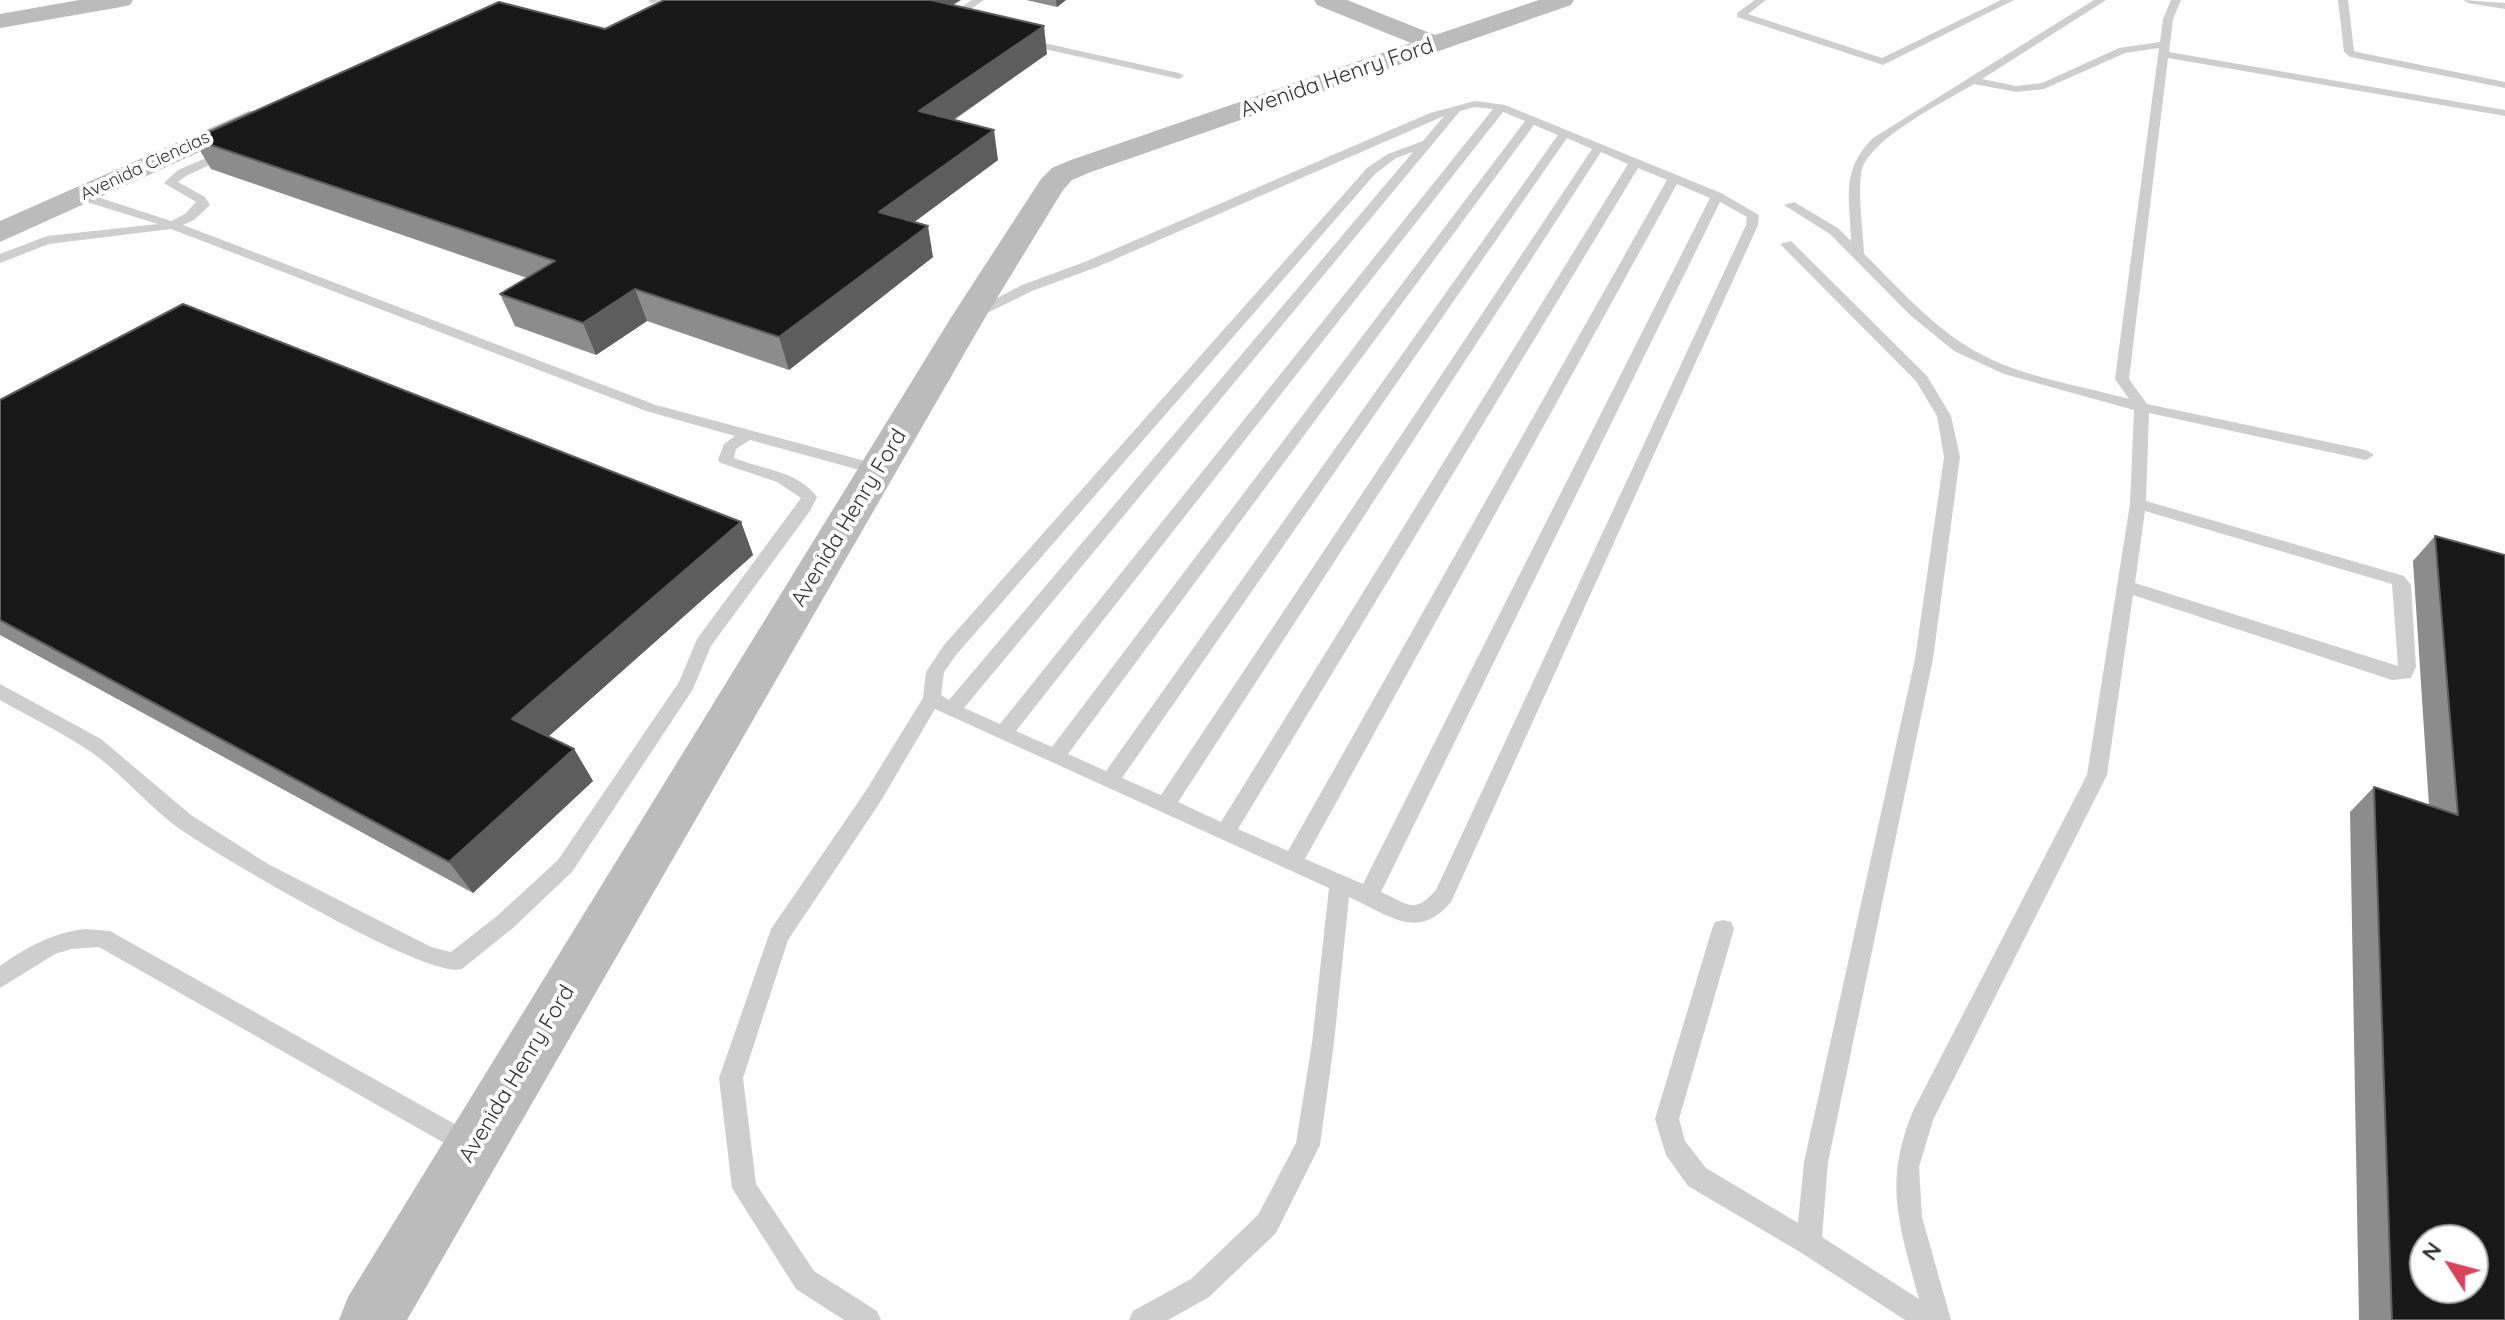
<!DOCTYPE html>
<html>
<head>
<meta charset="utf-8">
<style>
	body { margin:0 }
	#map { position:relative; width:2505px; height:1320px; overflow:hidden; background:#fff; font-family:Quicksand,sans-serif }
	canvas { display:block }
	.north { position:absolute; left:2409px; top:1224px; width:80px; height:80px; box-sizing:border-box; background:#fff; border:2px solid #adadad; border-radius:50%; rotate:306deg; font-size:22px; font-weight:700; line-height:32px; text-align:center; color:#313131 }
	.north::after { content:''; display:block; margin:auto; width:28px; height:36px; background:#d7455c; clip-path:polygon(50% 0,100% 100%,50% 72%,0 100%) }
</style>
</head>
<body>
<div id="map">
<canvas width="2505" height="1320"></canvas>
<div class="north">N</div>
</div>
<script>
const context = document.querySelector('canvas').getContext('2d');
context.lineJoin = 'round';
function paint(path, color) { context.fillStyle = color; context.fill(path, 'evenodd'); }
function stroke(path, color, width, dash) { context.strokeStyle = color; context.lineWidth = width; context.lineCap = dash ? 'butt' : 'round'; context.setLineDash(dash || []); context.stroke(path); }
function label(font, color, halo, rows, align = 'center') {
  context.font = font + ' Quicksand,sans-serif'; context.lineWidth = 8; context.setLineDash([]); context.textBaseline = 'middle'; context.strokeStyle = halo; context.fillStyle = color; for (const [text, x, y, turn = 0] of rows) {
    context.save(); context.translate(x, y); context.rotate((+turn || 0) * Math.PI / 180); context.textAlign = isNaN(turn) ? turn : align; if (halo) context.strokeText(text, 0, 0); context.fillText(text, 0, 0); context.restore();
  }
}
paint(new Path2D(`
	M648,0H660L652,4Z
	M972,0H984L952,22H944V18Z
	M1755,0H1766L1748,14L1882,58L2001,0H2014L1883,65L1737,17V13Z
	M2094,0H2106L1982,79L2016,86L2042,83L2119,48L2160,42L2163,19L2171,0H2181L2173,19L2169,52L2505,110V116L2168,58L2129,379L2147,404L2366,450L2374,455L2366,460L2149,413L2146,501L2404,576L2411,585L2416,667L2411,678L2392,680L2133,595L2107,775L1933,1120L1919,1167L1922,1217L1951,1320H1905L1800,1252L1688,1186L1666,1155L1655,1119L1712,929L1715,922L1723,920L1731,922L1734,929L1679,1119L1685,1141L1706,1168L1798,1223L1804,1162L1915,659L1944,457L1937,416L1916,381L1780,244L1791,241L1927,376L1951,416L1960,457L1933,659L1828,1162L1822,1237L1919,1299C1900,1226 1882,1183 1914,1109L2087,775L2130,504L2134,410L2004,374L1954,351L1910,315L1830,234L1784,205L1794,202L1838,228L1851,241C1850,196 1840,172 1873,138ZM2159,48L2115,379L2129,399C2075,384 2012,376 1965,345C1927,321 1896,285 1864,254C1863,229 1858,199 1861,174C1865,140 1946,101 1974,84L2016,92L2044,89L2125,53ZM2145,511L2392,584L2398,666L2135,583Z
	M2338,0H2348L2354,51L2357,52L2505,82V88L2350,57L2344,52Z
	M2463,0L2505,3V9L2468,3Z
	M1026,39L1179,73L1184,76L1179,79L1022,44L1021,42Z
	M1475,101L1505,105L1721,193L1759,215L1758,225L1451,902C1417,942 1389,915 1349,897L1334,1043L1320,1145L1276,1233L1209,1297L1168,1320H1129L1133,1311L1191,1279L1258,1215L1296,1143L1312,1043L1329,888L935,709L879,804L788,940L743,1078L756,1184L814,1271L877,1311L881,1320H844L796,1289L732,1188L719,1078L771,929L865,792L923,698L926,672L944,645L1367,168L1388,154L1423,141L1444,116L1097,267L1032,291L977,318L972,319L965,315L1022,285L1087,261L1430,113ZM1475,107L1493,109L1000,724L964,708L1460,111ZM1503,112L1525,121L1052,747L1016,731ZM1534,125L1558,135L1106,771L1068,754ZM1567,138L1592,149L1161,795L1122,778ZM1413,152L949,700L941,695L944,672L956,655L1375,174L1396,158ZM1601,152L1628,164L1221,822L1178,802ZM1638,168L1667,180L1288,851L1238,829ZM1677,184L1710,198L1363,884L1305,859ZM1720,202L1747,217L1746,225L1436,890C1414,915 1408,904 1381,892Z
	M229,148L235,152L233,154L186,176L178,182L205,197L210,205L194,220L183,225L656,405L884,466L886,470L878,475L750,440L736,449L734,458C763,470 797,470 817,497L810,511L711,646L693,689L572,872L513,928L462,969C429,981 213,853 177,827C145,803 118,769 85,748C57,730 28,716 0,700V684L101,739L191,815L268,864L431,947L451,952L497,916L558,860L679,682L697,639L801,498L777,482L721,463L718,460L724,444L735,436L646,411L171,229L49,244L0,263V254L47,236L158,224L77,199V193H85L171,221L185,214L196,202L164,183L178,170Z
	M85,929L110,931L476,1136L480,1144L476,1152L468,1156L460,1152L99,947L71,949L55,954L0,988V966C27,947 52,933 85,929Z`), '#cecece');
paint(new Path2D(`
	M79,0H133L130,5L121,7L0,28V14Z
	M1314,0H1347L1435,35L1539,0H1574L1571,5L1091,172L1072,180L1063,190L986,316L407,1320H339L348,1297L952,316L1041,179L1052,168L1071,160L1411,43L1317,5Z
	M249,111L259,113L263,119L259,125L0,242V221Z`), '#bbb');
paint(new Path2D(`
	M1026,0H1066L1057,7Z
	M952,5L1047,54L954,120L998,160L914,222L933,257L789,370L647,321L596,355L515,326L500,294L527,278L211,169L193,139L605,29Z
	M0,400L741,522L753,555L549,736L574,749L593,781L473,893L0,635Z
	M2435,536L2505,1320H2359L2350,812L2374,787L2429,806L2413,561Z`), '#8c8c8c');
paint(new Path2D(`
	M932,0H961L935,16Z
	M1056,0H1066L1057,7Z
	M1044,26L1047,54L924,140L919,111Z
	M994,130L998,160L886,243L879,212Z
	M928,226L933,257L789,370L779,337Z
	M635,289L647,321L596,355L583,323Z
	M741,522L753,555L532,751L512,719Z
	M574,749L593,781L473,893L449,862Z`), '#5d5d5d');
const building = new Path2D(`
	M664,0H931L1044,26L919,111L994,130L879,212L928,226L779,337L635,289L583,323L500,294L555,261L193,139L499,2L605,29Z
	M183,304L741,522L512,719L574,749L449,862L0,620V400Z
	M2435,536L2505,555V1320H2392L2374,787L2458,815ZM2425,1240H2473V1288H2425Z`);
paint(building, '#181818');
stroke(building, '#5d5d5d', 2);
label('18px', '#313131', '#fff', [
	["Avenida Ciencias",145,166,-25]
]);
label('22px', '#313131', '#fff', [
	["Avenida Henry Ford",1337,78,-19],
	["Avenida Henry Ford",849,518,-59],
	["Avenida Henry Ford",517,1074,-59]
]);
</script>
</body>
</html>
